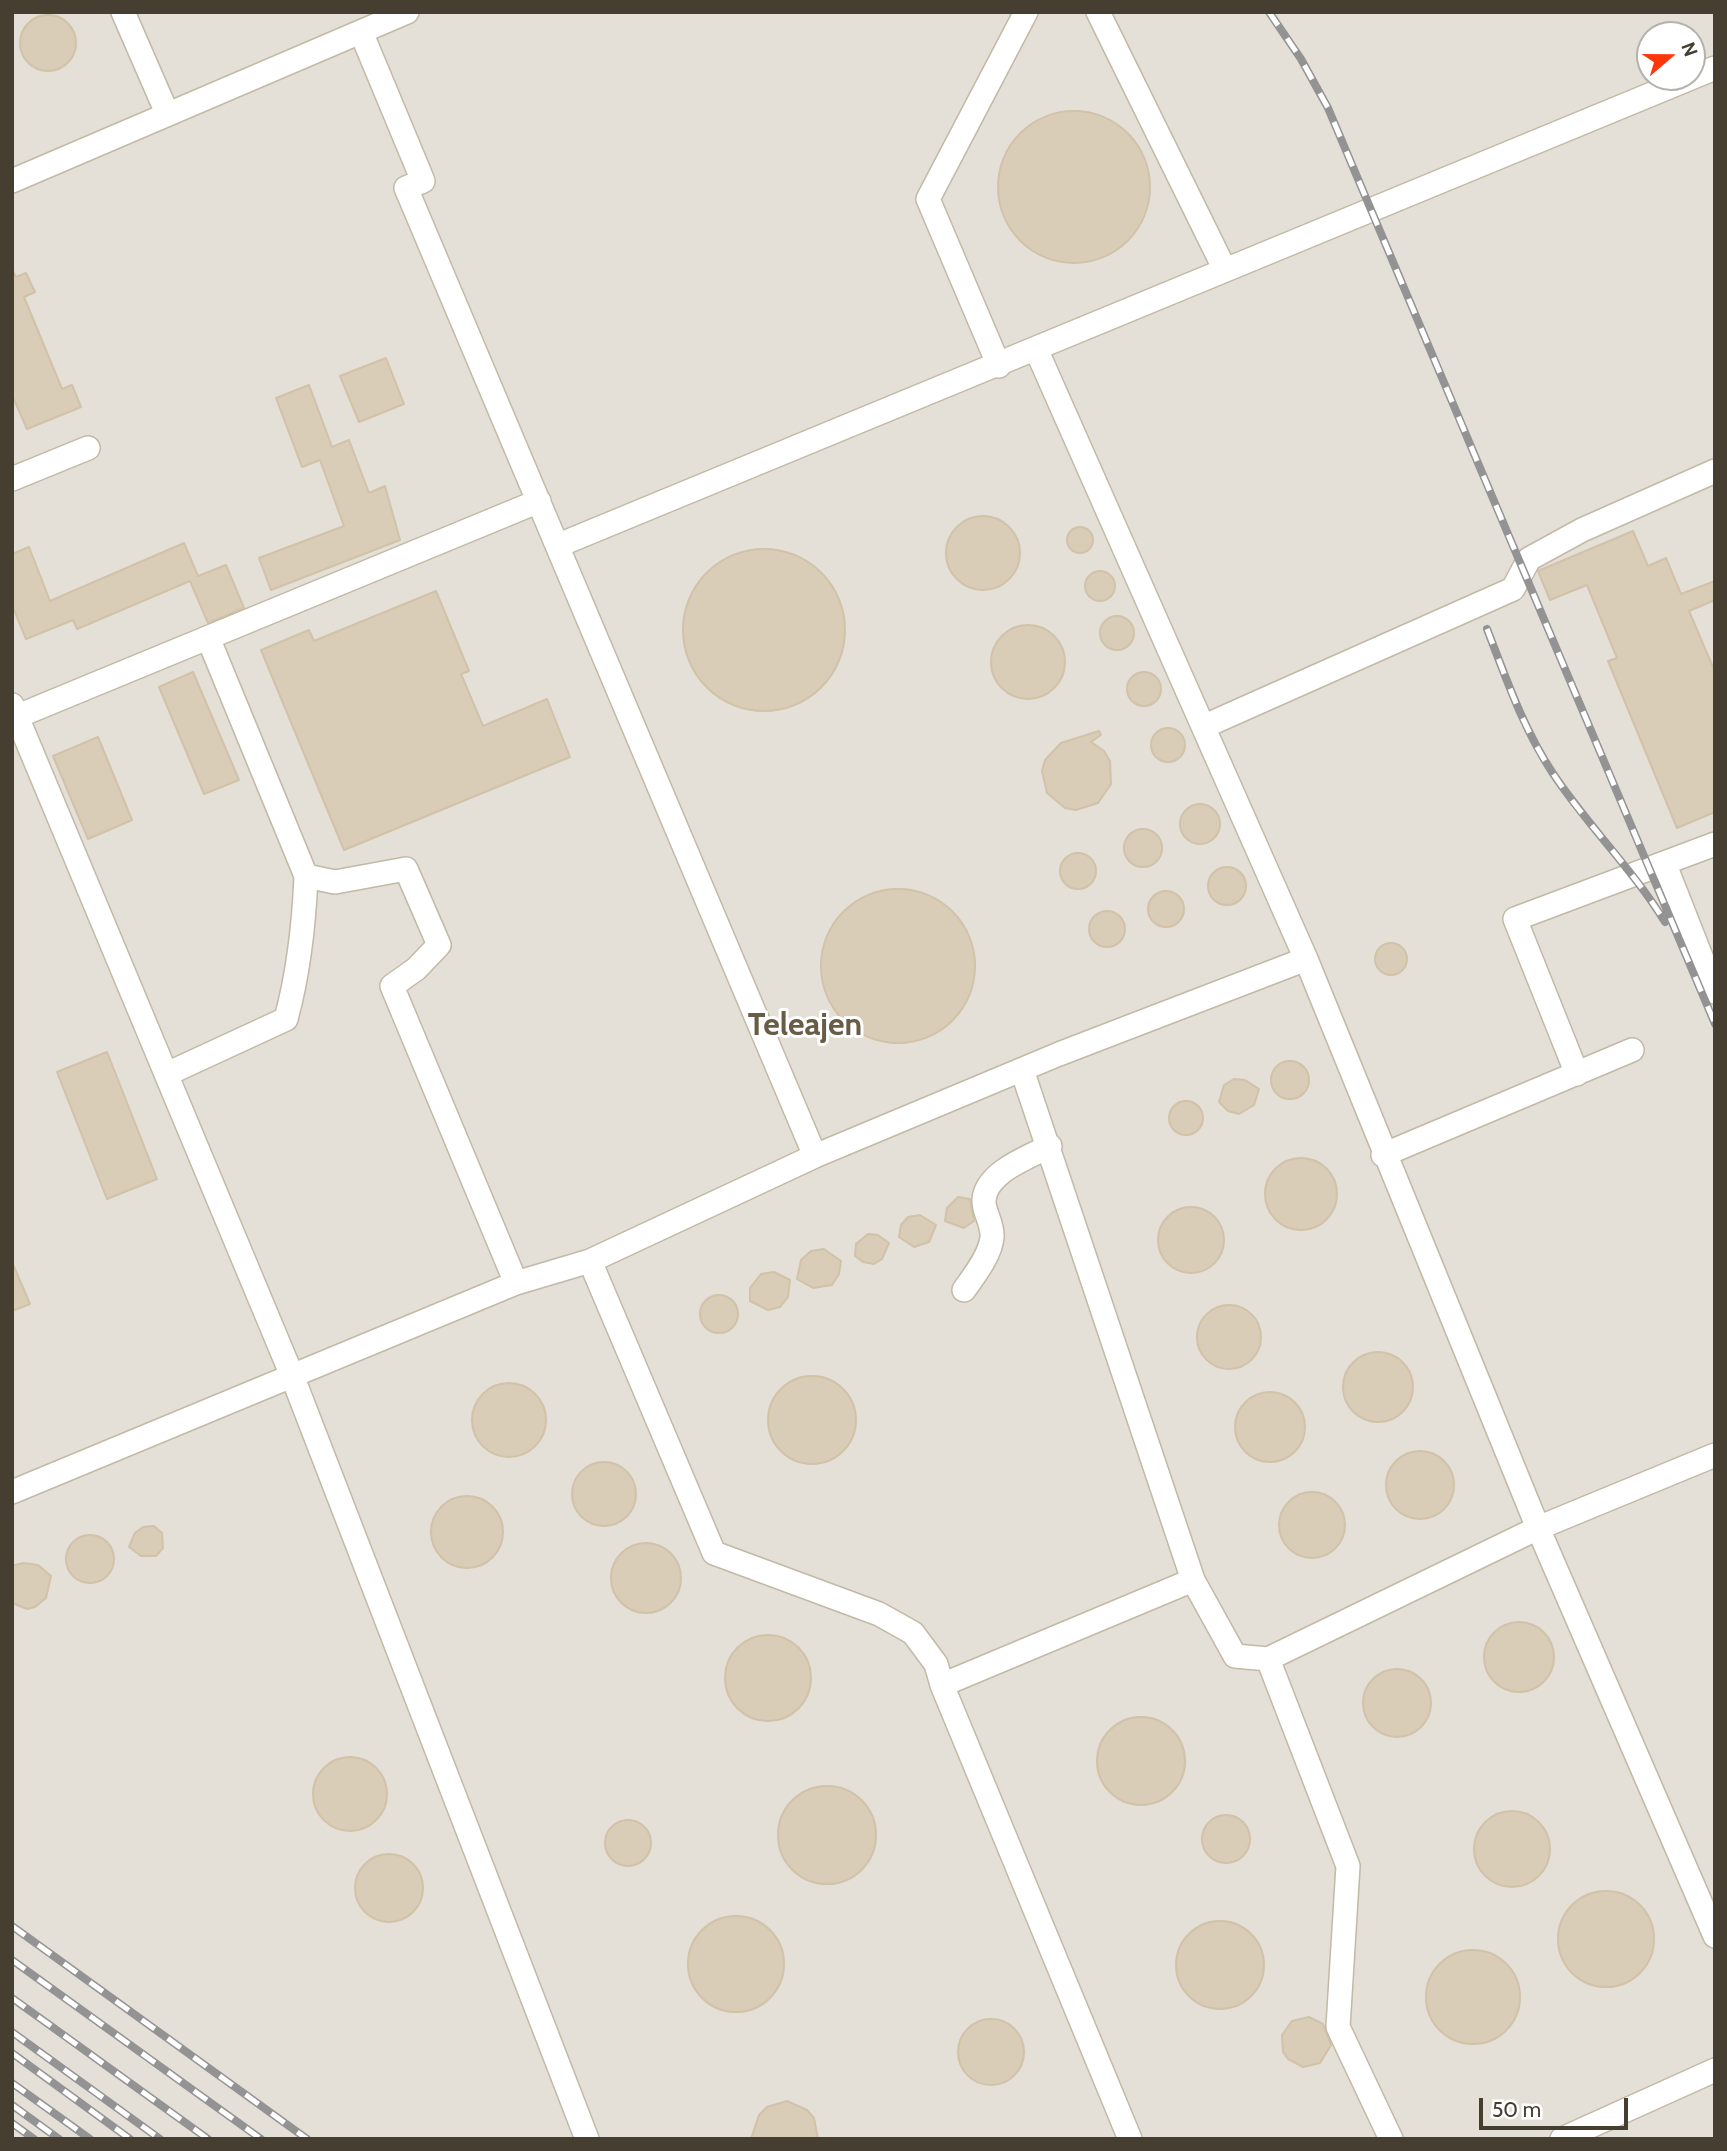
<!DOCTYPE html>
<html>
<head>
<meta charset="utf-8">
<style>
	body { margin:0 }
	#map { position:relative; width:1727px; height:2151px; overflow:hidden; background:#f3eee1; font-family:Cabin,sans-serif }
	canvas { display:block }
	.frame { position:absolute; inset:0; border:14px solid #453e31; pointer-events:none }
	.north { position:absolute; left:1636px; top:21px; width:70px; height:70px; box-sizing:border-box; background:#fff; border:2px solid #b5b2ad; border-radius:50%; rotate:70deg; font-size:19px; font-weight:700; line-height:28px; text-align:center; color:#453e31 }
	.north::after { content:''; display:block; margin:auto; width:24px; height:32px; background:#ff360c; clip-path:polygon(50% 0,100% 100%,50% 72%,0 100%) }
	.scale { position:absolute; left:1479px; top:2098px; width:149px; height:32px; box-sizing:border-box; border:4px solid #453e31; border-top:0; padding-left:9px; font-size:21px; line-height:24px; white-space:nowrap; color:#453e31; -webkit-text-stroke:5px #fff; paint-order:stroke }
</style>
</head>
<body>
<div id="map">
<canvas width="1727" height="2151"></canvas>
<div class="frame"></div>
<div class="north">N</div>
<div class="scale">50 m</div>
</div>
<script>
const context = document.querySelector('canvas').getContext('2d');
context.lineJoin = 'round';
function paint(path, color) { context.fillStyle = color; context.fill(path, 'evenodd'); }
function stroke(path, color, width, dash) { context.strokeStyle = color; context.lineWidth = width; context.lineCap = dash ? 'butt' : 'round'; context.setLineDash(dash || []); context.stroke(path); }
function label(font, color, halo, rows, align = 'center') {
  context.font = font + ' Cabin,sans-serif'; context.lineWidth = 6; context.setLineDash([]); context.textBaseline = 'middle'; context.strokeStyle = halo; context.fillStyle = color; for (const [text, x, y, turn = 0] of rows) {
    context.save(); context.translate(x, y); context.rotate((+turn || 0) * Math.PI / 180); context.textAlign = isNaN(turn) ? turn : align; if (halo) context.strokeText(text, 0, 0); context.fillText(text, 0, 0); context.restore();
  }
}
paint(new Path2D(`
	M12,12H1715V2139H12ZM1650,35H1692V77H1650Z`), '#e4dfd7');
const building = new Path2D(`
	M20 43a28 28 0 1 1 56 0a28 28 0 1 1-56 0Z
	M998 187a76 76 0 1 1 152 0a76 76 0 1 1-152 0Z
	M12,269L16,277L26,273L35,292L24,297L62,389L72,385L81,407L27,429L12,395Z
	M386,358L404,404L359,422L340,376Z
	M309,385L332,447L349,440L369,493L385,486L400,540L271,590L259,558L344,526L320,460L302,467L276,398Z
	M946 553a37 37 0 1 1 74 0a37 37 0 1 1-74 0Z
	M1067 540a13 13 0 1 1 26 0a13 13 0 1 1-26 0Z
	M1633,531L1648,566L1666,558L1681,594L1715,581V600L1689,611L1715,672V812L1677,828L1608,661L1617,658L1587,585L1550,600L1538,571Z
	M184,543L198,576L226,565L244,608L208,623L190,581L77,629L73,620L26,639L12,605V554L29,547L50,601Z
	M683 630a81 81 0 1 1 162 0a81 81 0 1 1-162 0Z
	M1085 586a15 15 0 1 1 30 0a15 15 0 1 1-30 0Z
	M436,591L469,671L461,674L483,726L547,699L570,757L344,850L261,650L309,630L314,641Z
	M1100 633a17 17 0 1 1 34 0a17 17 0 1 1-34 0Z
	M991 662a37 37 0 1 1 74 0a37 37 0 1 1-74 0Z
	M193,672L239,780L204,794L159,687Z
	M1127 689a17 17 0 1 1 34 0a17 17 0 1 1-34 0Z
	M1151 745a17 17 0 1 1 34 0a17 17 0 1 1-34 0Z
	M1099,731L1101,735L1091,742L1104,751L1110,761L1111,784L1098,803L1076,810L1065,808L1047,793L1042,771L1045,760L1061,743Z
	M98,737L132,820L88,839L53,756Z
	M1180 824a20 20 0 1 1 40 0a20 20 0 1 1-40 0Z
	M1124 848a19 19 0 1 1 38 0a19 19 0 1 1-38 0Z
	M1060 871a18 18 0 1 1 36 0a18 18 0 1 1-36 0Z
	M1208 886a19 19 0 1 1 38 0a19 19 0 1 1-38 0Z
	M821 966a77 77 0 1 1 154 0a77 77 0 1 1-154 0Z
	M1148 909a18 18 0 1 1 36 0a18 18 0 1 1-36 0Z
	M1089 929a18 18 0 1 1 36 0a18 18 0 1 1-36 0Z
	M1375 959a16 16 0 1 1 32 0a16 16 0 1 1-32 0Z
	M107,1052L157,1179L107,1199L57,1072Z
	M1271 1080a19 19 0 1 1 38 0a19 19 0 1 1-38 0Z
	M1234,1079L1245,1080L1259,1089L1254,1105L1239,1114L1228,1111L1219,1102L1224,1085Z
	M1169 1118a17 17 0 1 1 34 0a17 17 0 1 1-34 0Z
	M1265 1194a36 36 0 1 1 72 0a36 36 0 1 1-72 0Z
	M958,1197L970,1199L974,1221L964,1228L945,1221L947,1208Z
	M1158 1240a33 33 0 1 1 66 0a33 33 0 1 1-66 0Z
	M920,1215L936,1225L929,1242L914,1247L899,1237L901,1225L908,1217Z
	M868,1234L878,1235L889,1243L882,1259L874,1264L863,1262L855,1256L856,1244Z
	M824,1249L841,1261L839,1274L832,1285L813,1288L797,1279L801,1260L811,1251Z
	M12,1262L30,1304L12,1311Z
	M774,1272L790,1280L788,1297L780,1307L768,1310L750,1301V1288L761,1274Z
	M700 1314a19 19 0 1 1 38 0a19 19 0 1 1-38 0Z
	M1197 1337a32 32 0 1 1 64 0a32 32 0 1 1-64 0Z
	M1343 1387a35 35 0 1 1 70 0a35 35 0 1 1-70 0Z
	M768 1420a44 44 0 1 1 88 0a44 44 0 1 1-88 0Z
	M472 1420a37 37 0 1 1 74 0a37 37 0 1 1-74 0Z
	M1235 1427a35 35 0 1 1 70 0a35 35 0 1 1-70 0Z
	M1386 1485a34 34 0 1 1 68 0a34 34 0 1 1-68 0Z
	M572 1494a32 32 0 1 1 64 0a32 32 0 1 1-64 0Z
	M1279 1525a33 33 0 1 1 66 0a33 33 0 1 1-66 0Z
	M431 1532a36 36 0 1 1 72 0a36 36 0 1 1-72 0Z
	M154,1526L162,1533L163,1548L156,1556H141L129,1547L135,1533L143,1527Z
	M66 1559a24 24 0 1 1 48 0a24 24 0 1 1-48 0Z
	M611 1578a35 35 0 1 1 70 0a35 35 0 1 1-70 0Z
	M23,1563L38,1565L51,1576L46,1598L35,1607L27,1609L12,1603V1566Z
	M1484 1657a35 35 0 1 1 70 0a35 35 0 1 1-70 0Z
	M725 1678a43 43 0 1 1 86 0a43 43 0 1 1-86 0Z
	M1363 1703a34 34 0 1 1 68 0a34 34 0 1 1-68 0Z
	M1097 1761a44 44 0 1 1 88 0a44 44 0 1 1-88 0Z
	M313 1794a37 37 0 1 1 74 0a37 37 0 1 1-74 0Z
	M778 1835a49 49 0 1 1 98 0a49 49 0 1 1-98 0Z
	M1474 1849a38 38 0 1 1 76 0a38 38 0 1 1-76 0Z
	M1202 1839a24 24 0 1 1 48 0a24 24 0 1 1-48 0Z
	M605 1843a23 23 0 1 1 46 0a23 23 0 1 1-46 0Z
	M355 1888a34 34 0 1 1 68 0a34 34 0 1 1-68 0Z
	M1558 1939a48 48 0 1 1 96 0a48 48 0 1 1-96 0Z
	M688 1964a48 48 0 1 1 96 0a48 48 0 1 1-96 0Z
	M1176 1965a44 44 0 1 1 88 0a44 44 0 1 1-88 0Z
	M1426 1997a47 47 0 1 1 94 0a47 47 0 1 1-94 0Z
	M1309,2017L1323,2024L1331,2045L1320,2063L1303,2067L1288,2059L1283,2052L1282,2035L1292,2021Z
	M958 2052a33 33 0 1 1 66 0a33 33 0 1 1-66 0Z
	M787,2101L807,2110L814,2118L818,2139H751L759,2115L767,2107Z`);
paint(building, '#d9cdb8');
stroke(building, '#d1c2a8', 2);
const minor = new Path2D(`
	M123,12L167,113
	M1098,12L1225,270
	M361,32L423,181L406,188L815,1156
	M12,181L407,12
	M1036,349L1306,959L1538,1528L1715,1936
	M999,366L928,199L1026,12
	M12,479L88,448
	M559,545L1715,68
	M12,705L293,1378L587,2139
	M18,716L539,501
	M1205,726L1513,589L1529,559L1582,530L1715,471
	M1665,865L1715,992
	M306,876L335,882L406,869L439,945L416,969L392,986L516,1283
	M1022,1070L1193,1580L1235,1656L1268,1659L1538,1528L1715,1455
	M167,1074L286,1019C299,971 304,925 306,876L209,640
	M1577,1074L1515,919L1715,844
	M1383,1155L1632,1050
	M590,1261L714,1553L879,1614L913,1633L936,1664L942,1685L1130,2139
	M964,1290C974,1276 991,1254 992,1237C993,1223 983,1211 984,1200C986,1172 1029,1157 1050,1146
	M12,1492L516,1283L590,1261L815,1156L1059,1054L1306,959
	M1268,1659L1348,1866L1338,2027L1391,2139
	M942,1685L1193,1580
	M1562,2139L1715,2070`);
stroke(minor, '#c2b9a6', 26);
stroke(minor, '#fff', 23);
const rail = new Path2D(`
	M1269,12L1301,59L1328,108L1715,1024
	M1487,629C1506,678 1523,728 1552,772C1586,824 1632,868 1665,922
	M12,1926L307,2139
	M12,1960L261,2139
	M12,1998L208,2139
	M12,2032L160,2139
	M12,2053L130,2139
	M12,2083L90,2139
	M12,2105L59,2139
	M12,2123L34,2139`);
stroke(rail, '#939393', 8);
stroke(rail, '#fff', 5, [16]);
label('bold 32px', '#695c47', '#fff', [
	["Teleajen",805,1026]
]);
</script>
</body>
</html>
